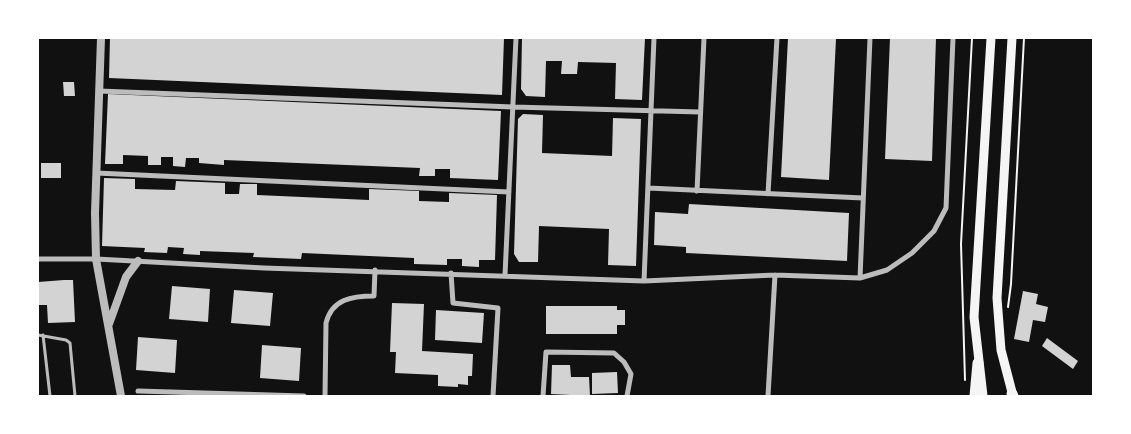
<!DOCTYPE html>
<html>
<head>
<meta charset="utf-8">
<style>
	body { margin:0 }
	#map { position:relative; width:1131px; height:434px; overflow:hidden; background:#111; font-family:"Noto Sans",sans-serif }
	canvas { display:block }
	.frame { position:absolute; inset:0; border:39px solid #fff; pointer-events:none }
</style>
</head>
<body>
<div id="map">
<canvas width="1131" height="434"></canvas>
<div class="frame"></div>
</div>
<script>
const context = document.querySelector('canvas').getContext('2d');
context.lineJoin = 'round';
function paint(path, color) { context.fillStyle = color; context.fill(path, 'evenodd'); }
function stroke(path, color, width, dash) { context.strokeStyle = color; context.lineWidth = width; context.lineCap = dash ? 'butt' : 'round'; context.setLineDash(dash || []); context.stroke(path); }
paint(new Path2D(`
	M110,38H504L502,95L109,78Z
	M522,38H645L642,100L615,99L616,63L578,62L577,74H561L562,61H546L545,97L526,96L521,89Z
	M788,38L836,39L829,180L781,177Z
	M890,38H936L932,161L885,159Z
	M63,82H74L75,96H64Z
	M108,94L501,111L498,180L450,178V169H435V176H419L420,168L224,160V165L199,163V158H186L185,167L173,166V157H161V165H148V156L123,155V164H105Z
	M523,114L543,115L542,153L612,156L613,118L641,119L636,266L608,265L609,229L539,226L538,262H519L514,254L518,119Z
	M41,163H61V178H41Z
	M104,178L135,179V189L175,190L176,181L225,183V194H239L240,184H257V195L369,200V189L419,191V201L449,202V193L497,195L495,260H479V267L462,266V259H447V265L414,264V258L302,253L301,259L253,257L254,253L200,251V255L183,254L184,248L168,247L167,253L144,252L145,248L102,246Z
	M689,204L849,213L847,261L686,253V247L654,245L655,212L688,214Z
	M64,280H73L75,322L48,323L47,305H38V282Z
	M172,286L210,289L208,322L169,319Z
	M234,290L273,293L270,326L231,323Z
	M1023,291L1038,294L1036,304L1048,307L1045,322L1033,320L1029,342L1014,339Z
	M392,303L424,304L422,351L473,354L472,376H468V385L458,384V387L438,386V375L395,373L396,352H390Z
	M546,306H617V310H625V325H617V334H546Z
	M436,310L484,313L482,343L435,340Z
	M138,337L177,340L175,373L136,370Z
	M1047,338L1078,361L1073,369L1042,346Z
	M262,345L301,348L299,381L260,378Z
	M552,365H570L571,377H589L590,396L551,394Z
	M617,372L618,393L592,394V373Z`), '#d3d3d3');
stroke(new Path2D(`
	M1008,307L1011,284L1024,38
	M965,380L961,244L972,38`), '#f5f5f5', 2);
stroke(new Path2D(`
	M38,335L66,340L70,343L75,396
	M43,335L50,396`), '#bcbcbc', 3);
stroke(new Path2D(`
	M99,91L513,107L700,112
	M96,173L509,192
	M648,188L863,198
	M697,191L704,38
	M768,194L777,38
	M38,259H96L264,268L644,281L775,275L860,278L887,270L912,253L934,231L946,208L953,38
	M451,273L453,303L498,308L493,396
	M505,275L516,38
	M860,278L870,38
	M644,281L654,38
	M138,391L304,396
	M325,396L326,323C332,299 352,296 374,296L375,270
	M543,396L546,352L614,353L624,362L631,374L627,396
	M768,396L775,275`), '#bcbcbc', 5);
stroke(new Path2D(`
	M101,38L95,213L96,259L121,396
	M109,324L126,277L138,261`), '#bcbcbc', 8);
stroke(new Path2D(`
	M1012,38L997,298L1001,350L1013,396
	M983,396L974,317L991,38`), '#f5f5f5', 9);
stroke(new Path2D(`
	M1012,394L1013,396
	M975,396L978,363`), '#f5f5f5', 11);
</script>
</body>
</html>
